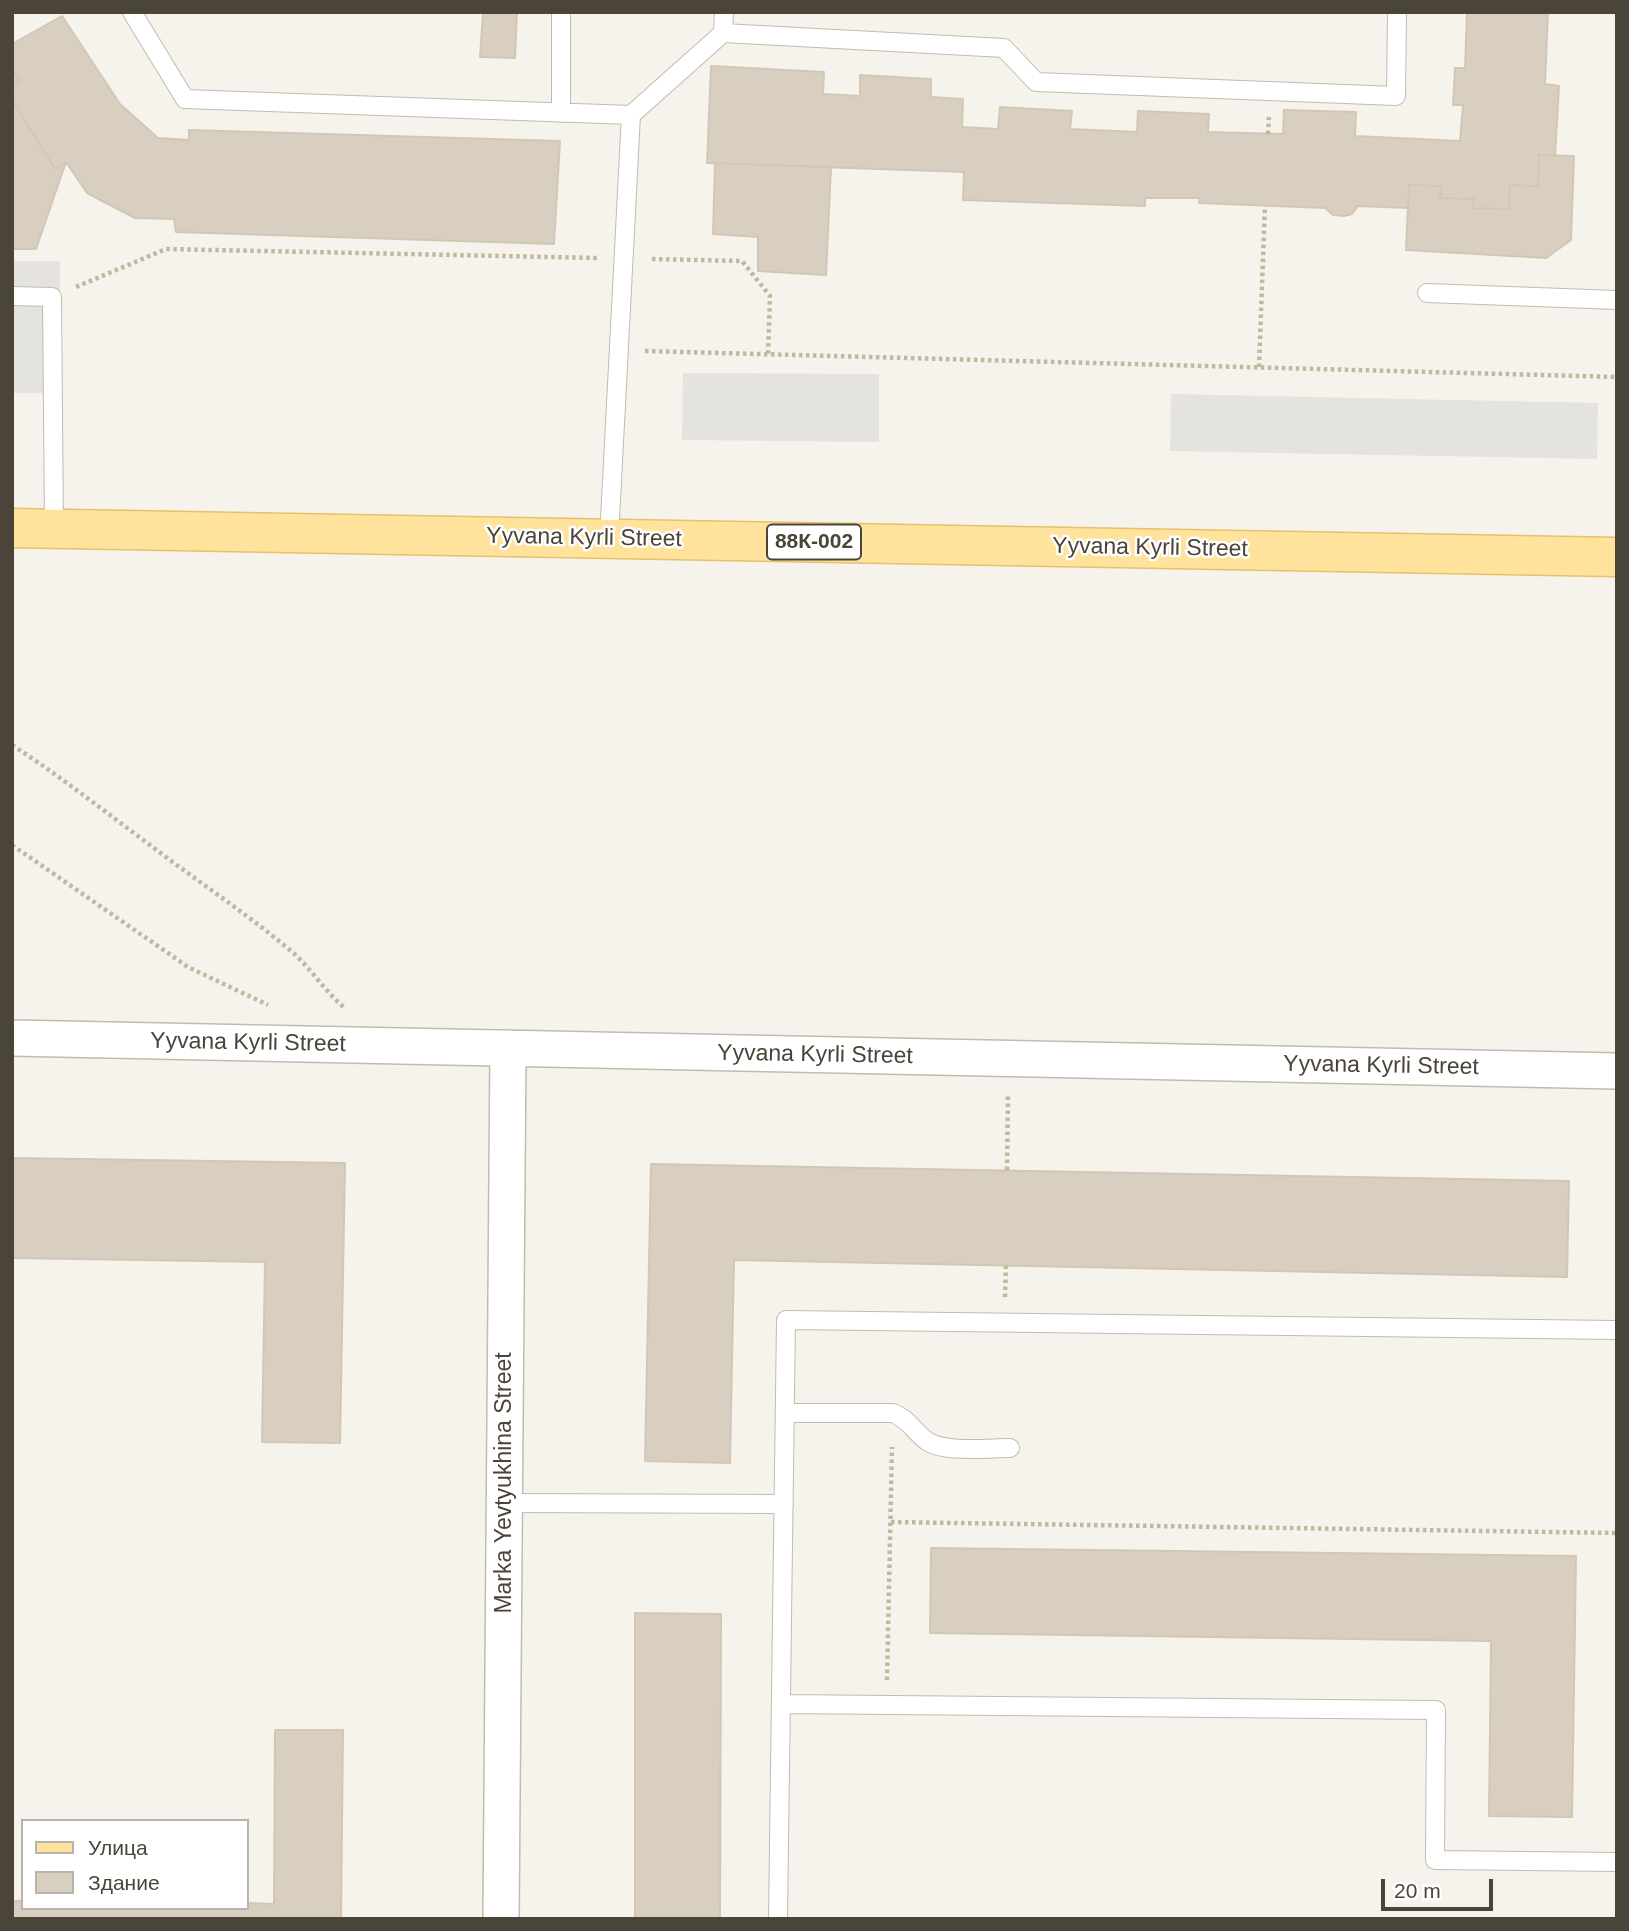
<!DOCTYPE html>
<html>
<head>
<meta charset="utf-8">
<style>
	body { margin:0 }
	#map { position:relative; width:1629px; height:1931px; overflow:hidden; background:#f6f3ec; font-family:Arial,sans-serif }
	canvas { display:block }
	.frame { position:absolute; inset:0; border:14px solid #4b4439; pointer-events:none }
	.legend { position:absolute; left:21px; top:1819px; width:228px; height:91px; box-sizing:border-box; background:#fff; border:2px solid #b7b4b0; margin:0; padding:9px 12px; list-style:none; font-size:21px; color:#4b4439 }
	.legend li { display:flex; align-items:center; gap:14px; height:35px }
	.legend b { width:35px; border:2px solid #b7b4b0 }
	.scale { position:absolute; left:1381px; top:1879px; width:112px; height:32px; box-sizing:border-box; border:4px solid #4b4439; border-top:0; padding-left:9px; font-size:21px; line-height:24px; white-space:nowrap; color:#4b4439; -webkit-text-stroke:5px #fff; paint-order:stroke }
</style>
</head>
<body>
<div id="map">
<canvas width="1629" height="1931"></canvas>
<div class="frame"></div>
<ul class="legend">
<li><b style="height:9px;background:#ffe39c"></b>Улица</li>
<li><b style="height:19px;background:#d8cfc1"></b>Здание</li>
</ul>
<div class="scale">20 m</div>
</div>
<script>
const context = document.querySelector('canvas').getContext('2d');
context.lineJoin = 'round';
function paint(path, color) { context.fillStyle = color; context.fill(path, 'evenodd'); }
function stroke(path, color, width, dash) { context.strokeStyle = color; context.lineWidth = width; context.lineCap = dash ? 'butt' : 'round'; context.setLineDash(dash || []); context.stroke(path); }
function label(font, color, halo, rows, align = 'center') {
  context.font = font + ' Arial,sans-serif'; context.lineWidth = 5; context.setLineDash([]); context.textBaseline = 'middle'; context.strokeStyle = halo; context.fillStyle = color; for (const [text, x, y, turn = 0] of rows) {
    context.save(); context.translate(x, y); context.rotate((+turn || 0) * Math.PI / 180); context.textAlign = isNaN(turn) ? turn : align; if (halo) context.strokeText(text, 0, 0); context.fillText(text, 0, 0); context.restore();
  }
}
paint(new Path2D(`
	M12,261H60L59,393H12Z
	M683,373L879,374V442L682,440Z
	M1171,394L1598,403L1597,459L1170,451Z`), '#e5e3e0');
const building = new Path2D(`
	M483,12H517L515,58L480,57Z
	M1467,12H1548L1545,84L1559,86L1555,156L1539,155L1538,186L1510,185L1509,209L1473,208L1474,199L1440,198L1441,186L1409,185L1408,208L1358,206L1352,214L1344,216L1333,215L1325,208L1199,203L1200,198H1145V206L963,200L964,172L707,163L711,66L824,72L823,94L860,96V75L931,79V97L963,99L962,127L998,129L1000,107L1072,111L1070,129L1137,132L1138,111L1209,114L1208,132L1283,134L1284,110L1356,112L1355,136L1460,141L1463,105H1453L1455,68H1465Z
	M62,16L120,104L158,138L189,140V130L560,141L554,244L176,232L174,219L135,218L87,193L66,162L55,169L12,100V86L20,81L12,69V44Z
	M12,69L20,81L12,86Z
	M12,100L55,169L66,162L36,249H12Z
	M1539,155L1574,156L1571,240L1546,258L1406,250L1409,185L1441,186L1440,198L1474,199L1473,208L1509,209L1510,185L1538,186Z
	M715,163L831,167L826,275L758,271V237L713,234Z
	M12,1158L345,1163L340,1443L262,1442L265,1262L12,1258Z
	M651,1164L1569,1181L1567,1277L734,1260L730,1463L645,1461Z
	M931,1548L1576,1556L1572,1817L1489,1816L1491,1641L930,1633Z
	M635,1613L721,1614L720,1919H635Z
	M275,1730H343L341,1919H12V1901H23V1908H247V1903L274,1904Z`);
paint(building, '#d8cfc1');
stroke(building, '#d3c7b4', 2);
const lane = new Path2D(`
	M132,12L185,99L631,115L723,33L1004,48L1036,82L1396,96L1397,12
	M561,12V113
	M723,33L724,12
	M1427,293L1617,300
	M12,296L52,297L54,529
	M609,539L631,115
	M786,1413H893C909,1419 914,1432 927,1441C944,1453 988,1448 1010,1448
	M505,1503L784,1504
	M782,1704L1436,1710L1435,1860L1617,1862
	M778,1919L786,1320L1617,1330`);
const street = new Path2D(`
	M12,1038L1617,1071
	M501,1919L508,1048`);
const primary = new Path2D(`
	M12,528L1617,557`);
stroke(lane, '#c2bbae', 20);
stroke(street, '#c2bbae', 38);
stroke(primary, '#e6c16a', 41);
stroke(new Path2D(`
	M1268,134L1269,117
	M652,259L742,261L770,296L768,354
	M76,287L166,249L598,258
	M645,351L1617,377
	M1259,367L1265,206
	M12,745C60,776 104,811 150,845C197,881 246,913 291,951C311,968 325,992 346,1009
	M12,845L188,967L268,1005
	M1007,1170L1008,1094
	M1005,1297L1006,1265
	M891,1522L1617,1533
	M887,1680L892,1447`), '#c4b79f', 4.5, [3.5, 3.5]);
stroke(lane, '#fff', 18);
stroke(street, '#fff', 35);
stroke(primary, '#ffe39c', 38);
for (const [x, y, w] of [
	[814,542,94]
]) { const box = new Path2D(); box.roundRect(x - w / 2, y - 17.5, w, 35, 5); context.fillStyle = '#fff'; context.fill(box); stroke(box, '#4b4439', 2); }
label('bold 21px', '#4b4439', null, [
	["88К-002",814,542]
]);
label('23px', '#4b4439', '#fff', [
	["Yyvana Kyrli Street",584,538,1],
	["Yyvana Kyrli Street",1150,548,1],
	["Yyvana Kyrli Street",248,1043,1],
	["Yyvana Kyrli Street",815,1055,1],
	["Yyvana Kyrli Street",1381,1066,1],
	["Marka Yevtyukhina Street",505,1483,-90]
]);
</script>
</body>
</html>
